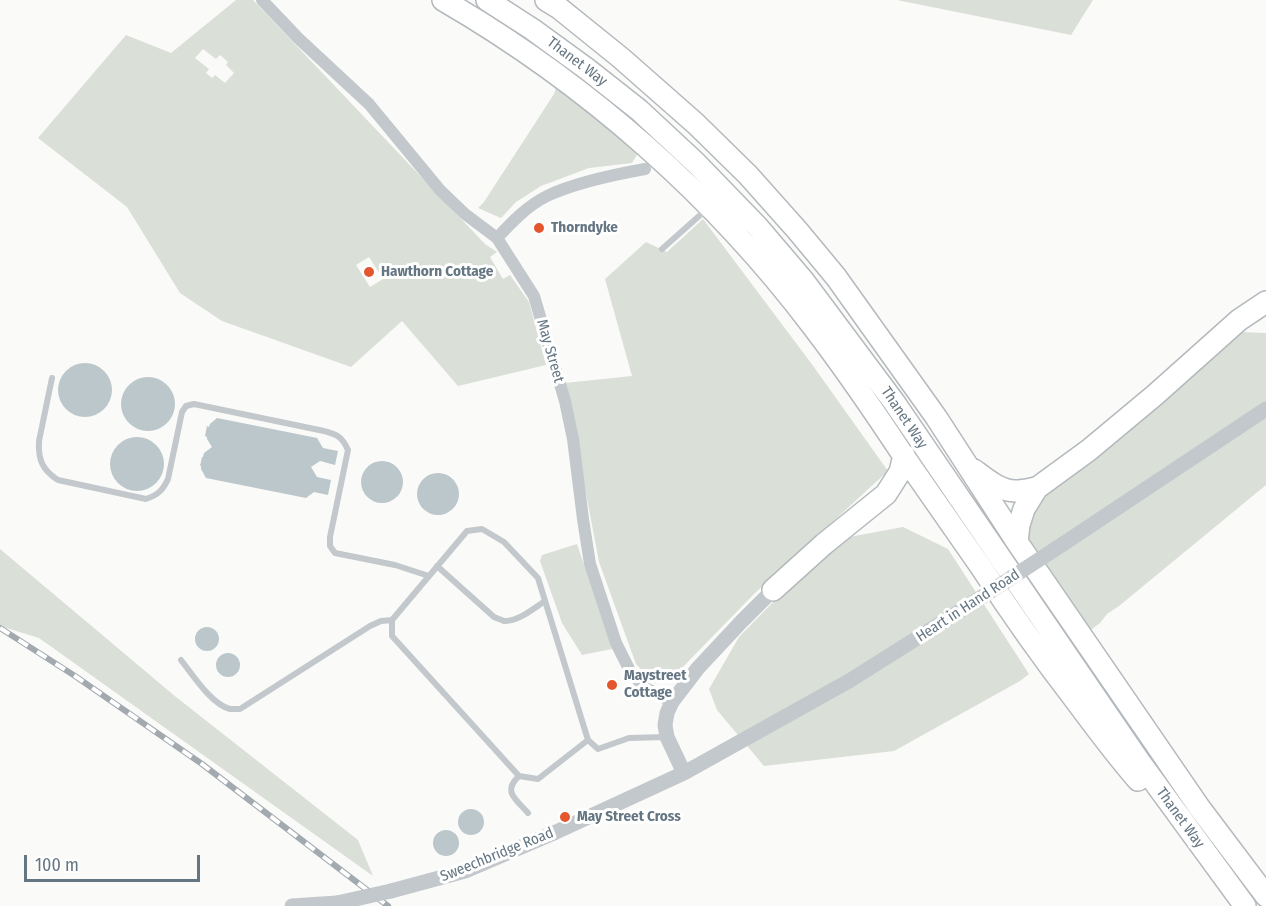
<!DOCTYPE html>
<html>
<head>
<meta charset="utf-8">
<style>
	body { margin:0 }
	#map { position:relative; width:1266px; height:906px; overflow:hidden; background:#fafaf8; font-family:"Fira Sans Condensed",sans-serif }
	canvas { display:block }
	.scale { position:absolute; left:24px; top:855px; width:176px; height:27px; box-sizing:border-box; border:3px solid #657683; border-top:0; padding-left:8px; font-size:18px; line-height:21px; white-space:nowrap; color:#657683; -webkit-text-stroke:4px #fff; paint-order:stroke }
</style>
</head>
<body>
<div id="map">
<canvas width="1266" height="906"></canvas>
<div class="scale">100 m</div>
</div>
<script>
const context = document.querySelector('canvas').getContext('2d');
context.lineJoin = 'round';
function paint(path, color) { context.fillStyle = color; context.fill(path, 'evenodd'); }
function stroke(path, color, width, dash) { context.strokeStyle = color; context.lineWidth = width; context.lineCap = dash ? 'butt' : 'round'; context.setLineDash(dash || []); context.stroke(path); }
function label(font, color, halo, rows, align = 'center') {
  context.font = font + ' "Fira Sans Condensed",sans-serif'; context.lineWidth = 6; context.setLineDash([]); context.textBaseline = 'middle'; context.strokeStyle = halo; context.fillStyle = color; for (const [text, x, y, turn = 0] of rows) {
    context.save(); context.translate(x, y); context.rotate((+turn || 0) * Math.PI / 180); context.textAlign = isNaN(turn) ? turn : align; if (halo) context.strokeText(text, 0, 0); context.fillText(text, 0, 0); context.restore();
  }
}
paint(new Path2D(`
	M236,0H253L485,244L497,252L490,257L503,279L510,275L529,302L546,365L458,386L402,321L351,367L222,321L180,293L127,207L38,138L126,35L171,53ZM203,49L216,59L220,55L228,62L226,65L234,73L225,83L215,75L212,78L206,73L209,69L195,58ZM369,257L383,279L370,287L356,265Z
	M897,0H1093L1071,35Z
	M557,85L641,148L632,163L589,168L541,186L516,202L501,218L478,208L484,202L554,94Z
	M703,219L811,363L888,471L754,594L677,673L654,683L636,664L599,562L565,383L632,376L605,279L646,242L667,252Z
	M1239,332L1266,333V485L1119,606L1107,614L1100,623L1088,632L1022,531L1032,508Z
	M903,527L948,549L1029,674L1020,681L894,751L764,766L717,710L709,689L739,637L779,596L844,538Z
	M577,544L612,649L582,655L562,623L540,561L542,555Z
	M0,549L176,697L358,840L373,876L39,638L0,626Z`), '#dadfd7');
paint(new Path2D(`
	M58 390a27 27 0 1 1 54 0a27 27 0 1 1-54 0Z
	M121 404a27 27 0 1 1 54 0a27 27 0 1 1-54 0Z
	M217,418L317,438L323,448L338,451L335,465L320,461L311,467L317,477L331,480L328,495L314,492L306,498L206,478L201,469V466H200L202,457H203L204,453L212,447L207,439V437L205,436L207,426L209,427L210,424Z
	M110 464a27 27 0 1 1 54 0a27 27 0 1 1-54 0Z
	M361 482a21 21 0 1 1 42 0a21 21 0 1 1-42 0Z
	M417 494a21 21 0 1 1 42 0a21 21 0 1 1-42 0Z
	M195 639a12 12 0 1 1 24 0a12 12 0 1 1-24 0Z
	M216 665a12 12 0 1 1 24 0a12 12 0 1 1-24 0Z
	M458 822a13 13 0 1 1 26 0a13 13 0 1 1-26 0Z
	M433 843a13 13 0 1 1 26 0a13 13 0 1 1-26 0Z`), '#bbc7cb');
const trunk = new Path2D(`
	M443,0C586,83 714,195 814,328C846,370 876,414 905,458C930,494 956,531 981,567C1011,613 1042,657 1076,701C1096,728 1116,755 1138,780
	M487,0L532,29L587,69L639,110L696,163L757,226L803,280L894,402L1139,761L1245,906
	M546,0L559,8L621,58L696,124L748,175L797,230L836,277L936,417L1017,542L1199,807L1266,896
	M974,470C986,479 1001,492 1017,491C1024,491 1030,489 1037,488
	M1017,542L1019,525L1024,509L1037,488L1089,450L1155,395L1239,320L1266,302
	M773,590L824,544L886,494L900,472L904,455`);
stroke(trunk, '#b4b9bd', 24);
stroke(new Path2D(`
	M662,249L707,209
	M52,378L39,441C38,459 42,470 58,480L146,499C158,495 163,490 168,479L182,412L186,406L194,404L324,431C337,435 342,436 348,450L330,537V546L335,553L395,565L429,576
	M437,566L494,617C496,618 502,620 504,621C518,622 534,608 545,601
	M181,660C192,674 212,705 230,709C233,709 237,709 240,709L370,626L381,621L392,620
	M588,740L538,779L519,776L392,636V620L467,531L482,529L504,542L538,578L588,740L598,749L629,738L666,737
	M519,776C502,792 516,799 528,813`), '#c3c8cc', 6);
stroke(new Path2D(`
	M262,0L298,38L369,104L440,190L465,214L497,238L534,296L565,401L573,439L583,519L590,564L616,643L630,671L644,687L672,702
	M497,238C512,222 527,206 547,196C572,184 617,174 645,169`), '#c3c8cc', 12);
stroke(new Path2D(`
	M1063,544L1266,409
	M684,773L667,737L665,725L667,713L672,702L698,668L741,622L773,590
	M391,891L465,871L556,832L684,773L849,681L968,606
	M292,906L337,903`), '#c3c8cc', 15);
stroke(trunk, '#fff', 21);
const rail = new Path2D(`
	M0,628L75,676L202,764L388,906`);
stroke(rail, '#a2aab0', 6);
stroke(rail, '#fff', 4, [11]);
stroke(new Path2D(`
	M968,606L1063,544
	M337,903L391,891`), '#c3c8cc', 15);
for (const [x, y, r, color] of [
	[539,228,6,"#e4572e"],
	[369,272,6,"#e4572e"],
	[612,685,6,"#e4572e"],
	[565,817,6,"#e4572e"]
]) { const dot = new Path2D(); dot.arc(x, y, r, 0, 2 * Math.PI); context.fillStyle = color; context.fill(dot); stroke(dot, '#fff', 2); }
label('15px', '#657683', '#fff', [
	["Thanet Way",577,62,37],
	["May Street",550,351,74],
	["Thanet Way",904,418,56],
	["Heart in Hand Road",968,606,-33],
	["Thanet Way",1180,818,54],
	["Sweechbridge Road",497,855,-22]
]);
label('bold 15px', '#657683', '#fff', [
	["Thorndyke",551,228],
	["Hawthorn Cottage",381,272],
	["Maystreet",624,676],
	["Cottage",624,693],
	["May Street Cross",577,817]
], 'left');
</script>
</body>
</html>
